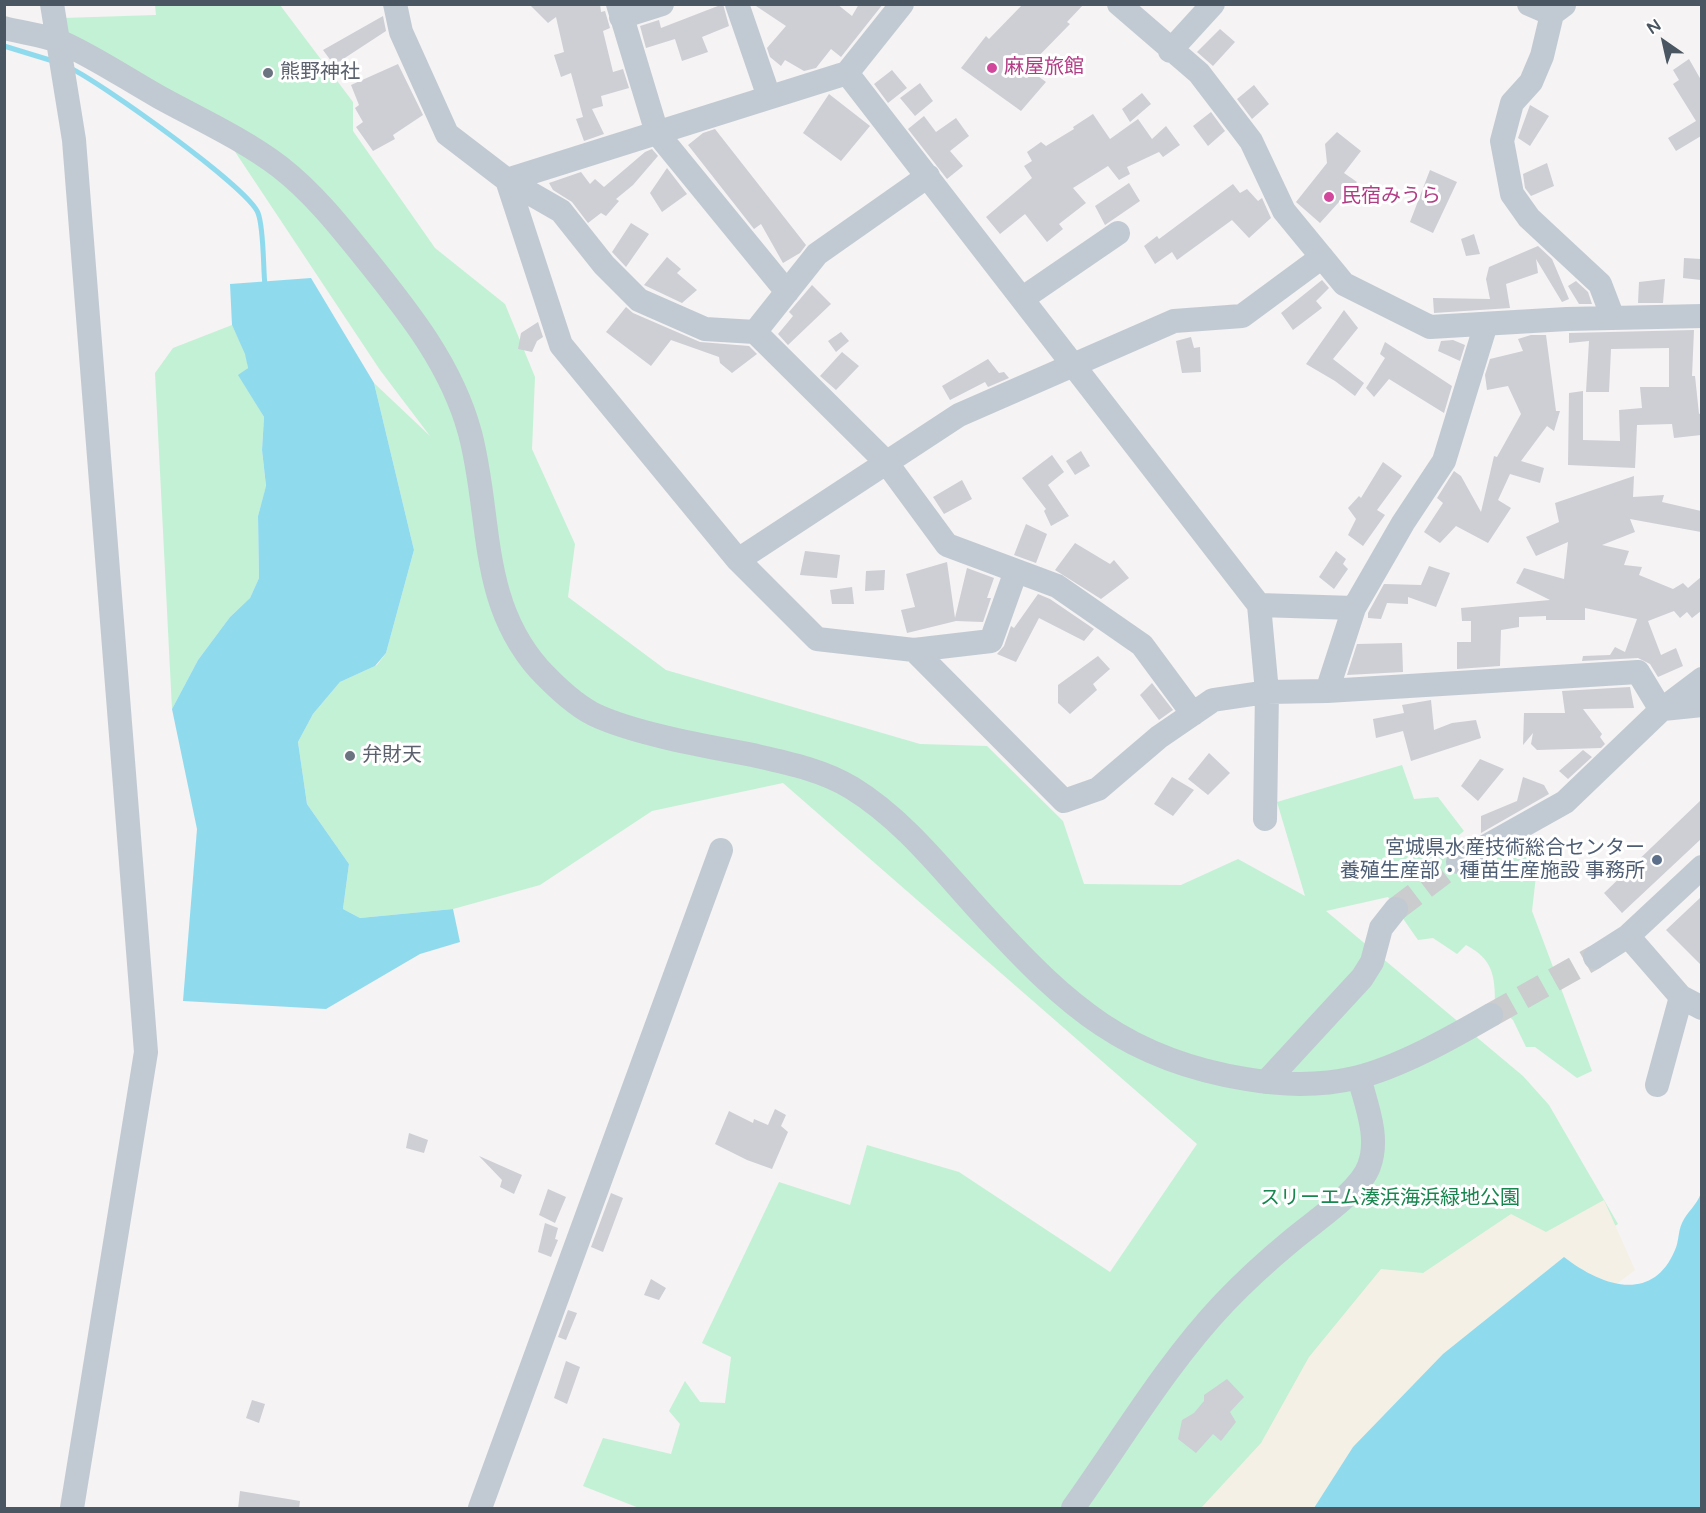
<!DOCTYPE html>
<html>
<head>
<meta charset="utf-8">
<style>
	body { margin:0 }
	#map { position:relative; width:1706px; height:1513px; overflow:hidden; background:#f5f3f3; font-family:"Varela Round",sans-serif }
	canvas { display:block }
	.frame { position:absolute; inset:0; border:6px solid #4a5661; pointer-events:none }
	.north { position:absolute; left:1634px; top:12px; width:60px; height:60px; -webkit-text-stroke:4px #fff; paint-order:stroke; rotate:326deg; font-size:16px; font-weight:700; line-height:24px; text-align:center; color:#4a5661 }
	.north::after { content:''; display:block; margin:auto; width:21px; height:27px; background:#4a5661; clip-path:polygon(50% 0,100% 100%,50% 72%,0 100%) }
</style>
</head>
<body>
<div id="map">
<canvas width="1706" height="1513"></canvas>
<div class="frame"></div>
<div class="north">N</div>
</div>
<script>
const context = document.querySelector('canvas').getContext('2d');
context.lineJoin = 'round';
function paint(path, color) { context.fillStyle = color; context.fill(path, 'evenodd'); }
function stroke(path, color, width, dash) { context.strokeStyle = color; context.lineWidth = width; context.lineCap = dash ? 'butt' : 'round'; context.setLineDash(dash || []); context.stroke(path); }
function label(font, color, halo, rows, align = 'center') {
  context.font = font + ' "Varela Round","Noto Sans JP",sans-serif'; context.lineWidth = 6; context.setLineDash([]); context.textBaseline = 'middle'; context.strokeStyle = halo; context.fillStyle = color; for (const [text, x, y, turn = 0] of rows) {
    context.save(); context.translate(x, y); context.rotate((+turn || 0) * Math.PI / 180); context.textAlign = isNaN(turn) ? turn : align; if (halo) context.strokeText(text, 0, 0); context.fillText(text, 0, 0); context.restore();
  }
}
paint(new Path2D(`
	M155,5H280L353,102V131L435,248L505,304L535,377L532,449L575,544L568,597L666,670L920,744L987,746L1063,821L1084,884L1181,885L1238,859L1305,896L1277,802L1402,765L1414,799L1438,797L1464,831L1445,846L1464,871L1526,847L1536,876L1532,911L1592,1071L1577,1078L1535,1047H1526L1513,1020L1495,1004C1495,976 1493,959 1466,945L1457,954L1433,938L1418,940L1388,897L1326,911L1523,1076L1549,1105L1618,1224L1564,1257L1314,1508H639L583,1486L603,1438L671,1454L680,1424L669,1411L685,1381L700,1402L725,1403L731,1357L702,1343L779,1182L850,1205L867,1145L959,1172L1110,1272L1197,1144L783,783L652,811L540,885L453,909L360,918L343,909L349,864L307,804L298,742L313,714L340,682L377,665L386,653L414,550L374,383L430,436L380,370L208,111L63,34V18L156,15Z
	M232,325L246,354L248,368L239,375L264,417L262,450L266,487L258,516L259,578L250,598L230,617L198,660L172,709L155,373L173,348Z`), '#c3f1d5');
paint(new Path2D(`
	M1604,1200L1635,1270L1459,1404L1384,1508H1201L1261,1443L1309,1357L1381,1269L1423,1273L1511,1214L1546,1232Z`), '#f5f0e5');
paint(new Path2D(`
	M311,278L374,383L414,550L386,653L375,666L340,682L313,714L298,742L307,804L349,864L343,909L360,918L453,909L460,942L420,954L326,1009L183,1001L197,829L172,709L198,660L230,617L250,598L259,578L258,516L266,486L262,450L264,417L238,375L248,368L245,354L232,325L230,284Z
	M1701,1193V1508H1314L1353,1447L1443,1354L1564,1257C1600,1285 1652,1305 1675,1250C1679,1242 1678,1231 1682,1223C1687,1212 1697,1205 1701,1193Z`), '#90daee');
stroke(new Path2D(`
	M4,46L53,61
	M70,68C100,82 248,187 258,213C264,228 263,267 265,286`), '#90daee', 5);
paint(new Path2D(`
	M529,4H600L601,12L605,11L610,28L603,31L613,72L623,69L629,88L601,96L603,106L592,109L604,134L584,141L576,119L583,117L571,73L561,77L554,55L564,52L556,17L548,23Z
	M723,4L729,26L702,37L708,52L682,61L675,39L646,48L640,26L659,20L661,28Z
	M753,4H837L852,16L859,4H883L841,57L831,49L816,68L804,71L785,60L781,66L770,57L767,48L786,26Z
	M1023,4H1084L1067,22L1070,24L1027,68L1046,82L1021,111L961,68L986,36L989,39Z
	M383,16L386,31L334,65L323,50Z
	M1220,29L1235,42L1213,66L1197,52Z
	M1689,59L1701,80V136L1676,151L1668,138L1696,121L1673,84L1679,80L1673,70Z
	M398,64L423,115L393,135L395,139L373,151L356,127L363,122L355,108L359,105L351,85Z
	M892,70L907,88L888,103L874,84Z
	M920,83L933,101L915,116L900,98Z
	M1254,85L1269,104L1252,119L1237,99Z
	M1142,93L1151,104L1130,122L1122,109Z
	M829,94L870,126L841,161L803,133Z
	M1530,105L1549,116L1530,146L1518,138Z
	M1211,112L1225,131L1208,146L1193,126Z
	M1093,114L1110,139L1138,119L1152,139L1166,126L1180,145L1163,157L1159,152L1127,167L1130,174L1119,180L1108,166L1073,188L1086,203L1059,224L1063,229L1047,242L1025,214L1000,234L986,217L1032,178L1024,166L1032,161L1027,152L1041,142L1046,146L1074,129L1073,127Z
	M924,116L936,132L956,118L969,136L950,151L963,166L947,179L908,129Z
	M715,129L806,245L800,253L783,263L761,224L754,229L688,145L703,133Z
	M1337,132L1361,151L1344,173L1357,182L1320,223L1296,202L1327,163L1325,144Z
	M652,149L658,156L633,185L616,199L619,201L606,216L601,213L588,223L572,202L553,190L549,183L581,172L590,184L595,179L604,187L645,152Z
	M1547,163L1554,186L1531,196L1525,188L1523,174Z
	M667,168L687,194L662,212L650,193Z
	M1430,170L1457,182L1433,233L1410,222Z
	M1129,183L1140,201L1105,225L1095,206Z
	M1233,184L1240,193L1247,189L1258,201L1262,198L1271,218L1249,238L1232,220L1177,260L1172,252L1155,264L1144,246L1157,236L1159,239Z
	M631,223L649,234L626,267L612,252Z
	M1474,234L1480,254L1466,256L1461,239Z
	M1538,246L1552,259L1569,299L1562,302L1536,259L1538,273L1506,284L1510,308L1434,313L1433,298L1490,299L1486,279L1489,267Z
	M667,257L681,269L677,273L697,290L682,303L644,285Z
	M1684,258L1701,259V280L1683,278Z
	M1665,279L1663,303H1638L1639,282Z
	M1322,280L1329,288L1316,301L1322,308L1293,330L1281,313Z
	M1576,281L1588,292L1592,304H1579L1568,286Z
	M812,285L831,304L788,345L778,334L793,316L789,312Z
	M626,307L633,313L700,342L749,346L757,354L732,373L720,363L719,357L671,340L651,366L606,332Z
	M1344,310L1358,328L1333,359L1364,383L1355,396L1335,381L1306,364Z
	M538,322L543,337L537,341L532,352L518,349L521,333Z
	M1694,330L1692,376H1695L1699,414L1701,413V435L1674,438L1672,424L1637,425L1635,468L1568,465L1569,393L1583,391V440L1620,441L1619,410L1642,408L1640,387H1669V348L1611,349L1609,392H1586L1589,341L1569,343V333Z
	M841,332L849,341L836,352L828,341Z
	M1531,335H1546L1556,411H1560L1554,431L1547,426L1521,461L1544,468L1540,483L1510,474L1498,500L1511,508L1488,543L1456,526L1440,543L1424,532L1443,503L1437,498L1454,471L1461,476L1481,512L1494,456L1497,457L1521,414L1508,386L1487,390L1485,375L1490,359L1523,351L1518,339Z
	M1191,337L1194,348L1200,347L1201,372L1182,373L1176,341Z
	M1453,340L1465,345L1460,361L1438,351L1441,341Z
	M1385,342L1452,386L1444,413L1389,379L1374,397L1366,388L1385,358L1380,354Z
	M842,352L859,366L836,390L820,376Z
	M988,359L999,373L1004,372L1009,378L988,387L985,382L950,400L942,386Z
	M1081,451L1090,466L1075,475L1066,461Z
	M1052,455L1064,472L1048,485L1069,516L1051,526L1044,511L1046,509L1022,478Z
	M1383,462L1402,476L1377,510L1385,515L1363,546L1348,535L1356,519L1348,508L1359,496L1361,498Z
	M1634,476L1633,497L1664,495L1662,502L1701,511V532L1630,519L1635,532L1602,545L1629,551L1624,565L1642,567L1639,575L1673,589L1683,583L1688,588L1701,577V611L1692,618L1687,612L1680,618L1674,611L1648,621L1661,655L1676,648L1683,666L1658,677L1650,664L1638,658L1582,661L1583,656L1610,655L1615,647L1625,652L1637,619L1585,608V620H1546V616L1519,617V627L1501,630L1500,666L1457,669V642H1471V621H1462L1461,608L1550,600L1516,583L1524,568L1564,579L1568,542L1536,556L1526,537L1559,522L1555,503Z
	M962,480L972,499L944,514L933,497Z
	M1026,524L1047,534L1036,563L1014,555Z
	M1075,543L1110,564L1114,560L1129,578L1101,599L1055,570Z
	M805,551L840,555L837,578L800,575Z
	M1336,551L1346,559L1343,564L1348,569L1334,589L1319,577Z
	M947,562L955,618L967,568L994,578L987,598H991L983,622L956,621L907,633L901,610L915,607L906,574Z
	M1429,566L1450,573L1436,607L1408,597V604L1387,603L1381,619L1368,618V613L1384,584L1421,585Z
	M885,570L884,590L865,591L866,571Z
	M852,587L854,604H832L830,590Z
	M1038,594L1050,599L1094,629L1084,641L1039,618L1016,662L997,654L1004,646L1011,626L1014,628Z
	M1402,643L1403,672L1347,675L1357,644Z
	M1098,656L1110,669L1093,684L1097,690L1070,714L1058,703V685Z
	M1152,683L1173,710L1159,720L1140,695Z
	M1630,687L1634,708L1583,709L1602,734L1600,737L1605,744L1601,748L1537,750L1531,744L1533,733L1523,745L1524,713H1565L1562,691Z
	M1431,700L1434,730L1452,723L1476,720L1481,738L1411,761L1403,731L1376,738L1373,719L1404,713L1402,705Z
	M1583,750L1592,757L1568,779L1559,771Z
	M1209,753L1230,773L1208,795L1188,779Z
	M1480,759L1504,769L1478,801L1461,786Z
	M1172,777L1194,790L1173,816L1154,804Z
	M1523,777L1544,785L1549,794L1481,833V816L1517,801Z
	M1701,800V839L1622,913L1604,893Z
	M1701,897V965L1666,930Z
	M775,1109L786,1115L781,1126L788,1132L772,1169L747,1160L715,1144L729,1111L753,1123L754,1119L768,1125Z
	M409,1133L428,1140L424,1153L406,1148Z
	M479,1156L522,1175L514,1194L500,1187L502,1180Z
	M548,1189L566,1197L555,1223L539,1215Z
	M611,1193L623,1198L603,1252L591,1247Z
	M545,1223L558,1228L555,1239L558,1240L551,1257L538,1252Z
	M651,1279L666,1288L659,1300L644,1295Z
	M568,1310L577,1313L566,1340L558,1337Z
	M566,1361L580,1367L567,1404L554,1398Z
	M1227,1379L1244,1397L1230,1412L1236,1422L1221,1441L1213,1434L1196,1453L1178,1439L1182,1420L1194,1413L1204,1401V1395Z
	M252,1400L265,1404L259,1423L246,1418Z
	M240,1491L300,1501L299,1509H238Z`), '#cdcfd5');
stroke(new Path2D(`
	M1396,909L1458,862
	M1491,1015L1595,957`), '#caccce', 24, [24, 12]);
stroke(new Path2D(`
	M52,4L74,140L146,1052L72,1508
	M395,4L401,32L447,134L507,180L561,211L604,265L639,300L705,329L755,332L886,462L947,545L1057,586L1142,645L1193,714
	M618,4L657,133L787,292
	M737,4L769,97
	M1119,4L1199,73L1251,141L1284,211L1344,284L1430,327L1567,319L1702,316
	M1529,4L1552,14L1564,5
	M1552,14L1542,56L1531,82L1512,103L1502,141L1512,194L1529,218L1600,284L1613,318
	M621,17L662,4
	M4,28C23,33 45,35 63,43C96,58 127,79 159,97C199,119 243,139 280,167C312,192 337,223 362,254C406,309 451,363 470,433C492,516 478,600 539,669C554,685 574,704 593,714C632,733 704,746 748,754C783,762 821,769 852,788C906,821 946,875 988,920C1067,1006 1127,1060 1246,1079C1281,1085 1320,1086 1355,1078C1400,1067 1451,1038 1491,1015
	M1170,51L1213,4
	M847,73L1259,605L1267,692L1265,819
	M507,180L561,345L738,560L817,639L914,650L1064,801L1098,789L1159,737L1213,700L1267,692L1327,691L1638,672L1661,710
	M507,180L847,73L902,4
	M1023,298L1118,233
	M755,332L817,254L928,176
	M738,560L959,415L1174,321L1242,316L1322,257
	M1259,605L1354,608
	M914,650L991,641L1016,571
	M1327,691L1354,608L1403,523L1444,461L1486,324
	M1663,709L1702,705
	M1458,862L1565,802L1661,710L1702,679
	M1628,936L1681,997L1702,1008
	M1595,957L1628,936L1702,867
	M1266,1082L1362,978L1372,962L1381,928L1396,909
	M1657,1085L1681,997
	M480,1508L721,850
	M1073,1508C1121,1441 1167,1363 1224,1303C1245,1281 1268,1260 1291,1241C1313,1222 1360,1192 1369,1166C1380,1137 1366,1105 1359,1077`), '#c1cad2', 24);
for (const [x, y, r, color] of [
	[992,68,6,"#d1479c"],
	[268,73,6,"#6b7280"],
	[1329,197,6,"#d1479c"],
	[350,756,6,"#6b7280"],
	[1657,860,6,"#5c6f8a"]
]) { const dot = new Path2D(); dot.arc(x, y, r, 0, 2 * Math.PI); context.fillStyle = color; context.fill(dot); stroke(dot, '#fff', 2); }
label('20px', '#b23c85', '#fff', [
	["麻屋旅館",1004,68],
	["民宿みうら",1341,197]
], 'left');
label('20px', '#5b616d', '#fff', [
	["熊野神社",280,73],
	["弁財天",362,756]
], 'left');
label('20px', '#4e5e75', '#fff', [
	["宮城県水産技術総合センター",1645,849],
	["養殖生産部・種苗生産施設 事務所",1645,872]
], 'right');
label('20px', '#17864f', '#fff', [
	["スリーエム湊浜海浜緑地公園",1390,1199]
]);
</script>
</body>
</html>
